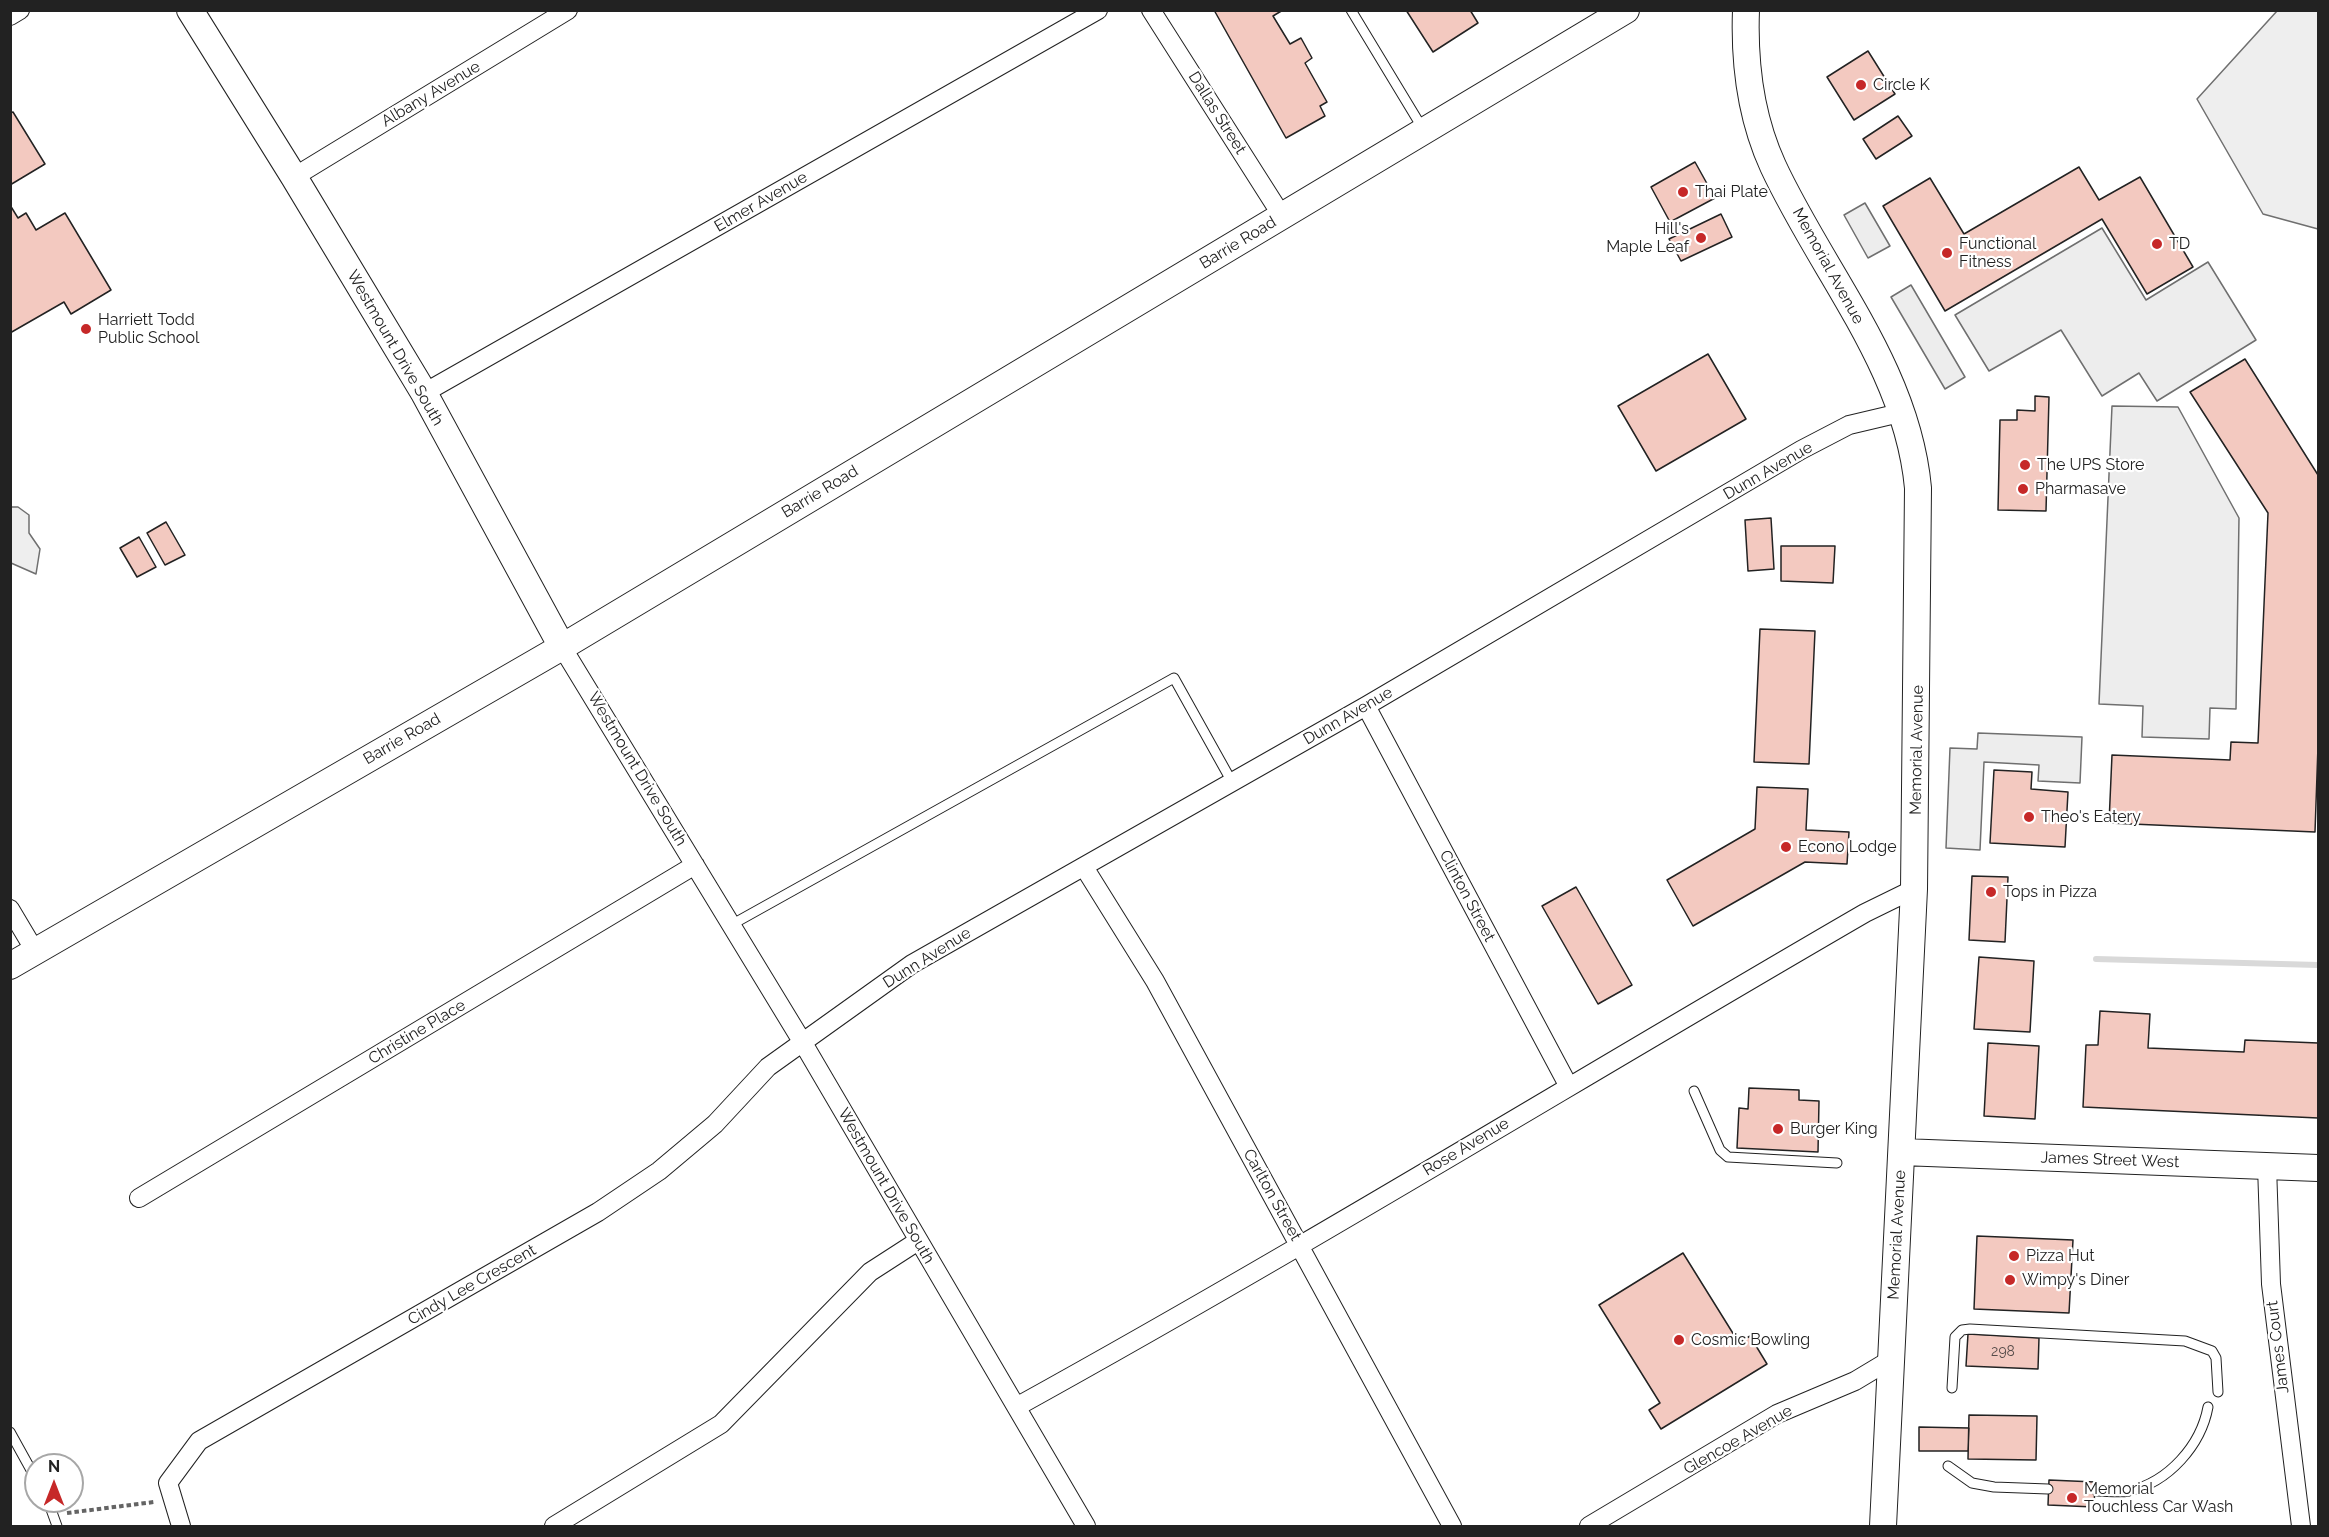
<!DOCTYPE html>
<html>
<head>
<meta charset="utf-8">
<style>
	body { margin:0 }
	#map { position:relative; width:2329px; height:1537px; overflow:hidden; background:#fff; font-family:Raleway,sans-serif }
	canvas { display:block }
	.frame { position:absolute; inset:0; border:12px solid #222; pointer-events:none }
	.north { position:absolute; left:24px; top:1453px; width:60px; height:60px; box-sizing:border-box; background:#fff; border:2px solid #a7a7a7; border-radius:50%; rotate:0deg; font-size:16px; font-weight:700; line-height:24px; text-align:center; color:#222 }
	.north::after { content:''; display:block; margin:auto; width:21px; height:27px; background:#c62828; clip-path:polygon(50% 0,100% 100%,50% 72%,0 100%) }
</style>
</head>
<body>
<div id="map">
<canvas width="2329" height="1537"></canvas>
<div class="frame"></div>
<div class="north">N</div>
</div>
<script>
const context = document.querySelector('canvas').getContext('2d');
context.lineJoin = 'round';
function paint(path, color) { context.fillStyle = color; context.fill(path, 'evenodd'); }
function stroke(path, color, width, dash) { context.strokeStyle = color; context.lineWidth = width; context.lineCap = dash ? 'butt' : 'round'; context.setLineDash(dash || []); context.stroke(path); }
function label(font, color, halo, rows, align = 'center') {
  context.font = font + ' Raleway,sans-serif'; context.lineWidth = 4.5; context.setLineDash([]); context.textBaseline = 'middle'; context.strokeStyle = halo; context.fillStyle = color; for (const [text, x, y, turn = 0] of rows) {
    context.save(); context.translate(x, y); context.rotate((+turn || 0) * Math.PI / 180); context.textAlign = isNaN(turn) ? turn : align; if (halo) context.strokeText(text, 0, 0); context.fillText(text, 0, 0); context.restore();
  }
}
const green = new Path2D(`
	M2277,11H2318V229L2263,214L2197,99Z
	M11,507H18L29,515V533L40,549L36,574L11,563Z`);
paint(green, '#eee');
stroke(green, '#6f6f6f', 1.5);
const parking = new Path2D(`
	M1865,203L1890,246L1868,258L1844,215Z
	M2102,228L2146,300L2208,262L2256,340L2157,401L2139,373L2102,396L2061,330L1989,371L1955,315Z
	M1911,285L1965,377L1945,389L1891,297Z
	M2112,406L2178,407L2239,518L2236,709L2210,708L2209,739L2142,737L2143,706L2099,704Z
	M1978,733L2082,737L2080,783L2038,781L2039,765L1984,762L1980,850L1946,848L1950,748L1977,749Z`);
paint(parking, '#ededed');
stroke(parking, '#6f6f6f', 1.5);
stroke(new Path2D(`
	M2096,959L2318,965`), '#d9d9d9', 6);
const building = new Path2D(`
	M1214,10H1283L1273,16L1290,44L1301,38L1312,58L1305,63L1327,102L1320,106L1325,116L1286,138Z
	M1406,10H1470L1478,23L1433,52Z
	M1868,51L1895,94L1854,120L1827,77Z
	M13,112L45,164L10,185V113Z
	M1898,116L1912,136L1876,159L1863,139Z
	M1695,162L1715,198L1670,222L1651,187Z
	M2079,167L2099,200L2140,177L2193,267L2147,294L2102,219L1945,311L1883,206L1930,178L1964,234Z
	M10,205L18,218L26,213L36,230L65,213L111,290L71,314L64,302L10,333Z
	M1721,214L1732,237L1681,261L1669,239Z
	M1708,354L1746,419L1656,471L1618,406Z
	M2245,359L2318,475V746L2315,832L2109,823L2112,755L2230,760L2231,742L2258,743L2268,513L2190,392Z
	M2035,396L2049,397L2046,511L1998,510L2000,420H2017V410L2035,411Z
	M1771,518L1774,569L1748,571L1745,520Z
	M166,522L185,555L165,565L147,533Z
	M139,537L156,567L137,577L120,548Z
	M1781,546H1835L1833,583L1781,581Z
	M1760,629L1815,631L1809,764L1754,762Z
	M1994,770L2032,772L2031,789L2068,792L2065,847L1990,843Z
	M1757,787L1808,789L1806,830L1849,832L1847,864L1805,862L1693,926L1667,880L1755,829Z
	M1972,876L2008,877L2005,942L1969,940Z
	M1576,887L1632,985L1598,1004L1542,906Z
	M1979,957L2034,961L2030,1032L1974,1029Z
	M2100,1011L2150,1014L2148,1048L2244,1052L2245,1040L2318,1043V1118L2083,1107L2086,1045H2098Z
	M1988,1043L2039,1046L2035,1119L1984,1116Z
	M1749,1088L1799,1090V1100L1819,1101L1818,1152L1737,1148L1739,1108L1748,1109Z
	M1977,1236L2073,1240L2069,1313L1974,1309Z
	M1683,1253L1739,1343L1750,1336L1767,1364L1661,1429L1649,1410L1660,1403L1599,1305Z
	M1968,1334L2039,1338L2038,1369L1966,1366Z
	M1969,1415L2037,1416L2036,1460L1968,1459Z
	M1919,1427L1969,1428L1968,1451H1919Z
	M2049,1480L2095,1482L2094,1507L2048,1505Z`);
paint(building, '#f3c9c0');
stroke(building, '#222', 1.5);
const lane = new Path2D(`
	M1351,10L1423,129
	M731,925L1174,678L1232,782
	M1694,1091L1720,1150L1728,1157L1837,1163
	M1952,1388L1955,1337L1962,1330L1970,1329L2185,1341L2212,1351L2216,1358L2218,1392
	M10,1432L36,1479
	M1948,1466L1972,1483L1994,1487L2048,1489
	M2097,1491C2107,1491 2119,1493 2129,1491C2169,1482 2201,1445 2208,1407
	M48,1501L57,1526`);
const street = new Path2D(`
	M1151,10L1282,216
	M10,16L20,10
	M294,177L568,10
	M424,393L1098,10
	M562,647L803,1043L1086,1526
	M1366,706L1568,1085
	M1084,867L1155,981L1452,1526
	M10,909L35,951
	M2267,1166L2271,1284L2301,1526
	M139,1198L695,865
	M1018,1406C1304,1248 1582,1077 1865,913L1914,889
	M181,1526L168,1483L199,1441L598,1212L659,1171L715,1124L768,1067L912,964L1366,706L1801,450L1849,425L1904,412
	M554,1526L721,1424L870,1272L918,1241
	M1589,1526L1777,1414L1855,1381L1890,1360`);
const secondary = new Path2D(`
	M190,10L294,177L424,393L562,647
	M1746,10C1744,63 1751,118 1773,166C1822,272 1907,367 1918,488L1914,889L1883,1526
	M10,966L562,647L1626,10
	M1902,1152L2318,1168`);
stroke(lane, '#222', 11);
stroke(street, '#222', 20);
stroke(secondary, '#222', 28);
stroke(new Path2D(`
	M67,1513L154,1502`), '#646464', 4, [4.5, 3]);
stroke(lane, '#fff', 9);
stroke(street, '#fff', 18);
stroke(secondary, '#fff', 26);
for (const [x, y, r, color] of [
	[1861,85,6,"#c62828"],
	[1683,192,6,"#c62828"],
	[1701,238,6,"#c62828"],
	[2157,244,6,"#c62828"],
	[1947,253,6,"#c62828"],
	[86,329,6,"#c62828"],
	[2025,465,6,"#c62828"],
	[2023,489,6,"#c62828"],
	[2029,817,6,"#c62828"],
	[1786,847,6,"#c62828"],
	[1991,892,6,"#c62828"],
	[1778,1129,6,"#c62828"],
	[2014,1256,6,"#c62828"],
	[2010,1280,6,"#c62828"],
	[1679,1340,6,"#c62828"],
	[2072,1498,6,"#c62828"]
]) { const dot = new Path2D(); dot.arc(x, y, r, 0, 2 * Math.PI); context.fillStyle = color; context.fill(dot); stroke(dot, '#fff', 2); }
label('14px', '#564c4a', null, [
	["298",2003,1352]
]);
label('16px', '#222', '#fff', [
	["Circle K",1873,85],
	["Thai Plate",1695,192],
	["Hill's",1689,229,"right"],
	["Maple Leaf",1689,247,"right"],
	["Functional",1959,244],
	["Fitness",1959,262],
	["TD",2169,244],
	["Harriett Todd",98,320],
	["Public School",98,338],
	["The UPS Store",2037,465],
	["Pharmasave",2035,489],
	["Theo's Eatery",2041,817],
	["Econo Lodge",1798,847],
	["Tops in Pizza",2003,892],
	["Burger King",1790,1129],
	["Pizza Hut",2026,1256],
	["Wimpy's Diner",2022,1280],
	["Cosmic Bowling",1691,1340],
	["Memorial",2084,1489],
	["Touchless Car Wash",2084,1507]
], 'left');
label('16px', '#222', '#fff', [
	["Albany Avenue",431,94,-31],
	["Dallas Street",1217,113,58],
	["Elmer Avenue",761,202,-30],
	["Barrie Road",1238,243,-31],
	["Memorial Avenue",1828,266,61],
	["Westmount Drive South",395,348,60],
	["Dunn Avenue",1768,471,-30],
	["Barrie Road",820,492,-31],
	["Dunn Avenue",1348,716,-30],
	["Barrie Road",402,739,-30],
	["Memorial Avenue",1917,750,-89],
	["Westmount Drive South",637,769,59],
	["Clinton Street",1467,896,62],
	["Dunn Avenue",927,958,-32],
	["Christine Place",417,1032,-31],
	["Rose Avenue",1466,1147,-31],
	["James Street West",2110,1160,2],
	["Westmount Drive South",886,1186,60],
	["Carlton Street",1272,1195,61],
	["Memorial Avenue",1897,1235,-87],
	["Cindy Lee Crescent",472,1285,-30],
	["James Court",2278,1347,-97],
	["Glencoe Avenue",1738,1440,-30]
]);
</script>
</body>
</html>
